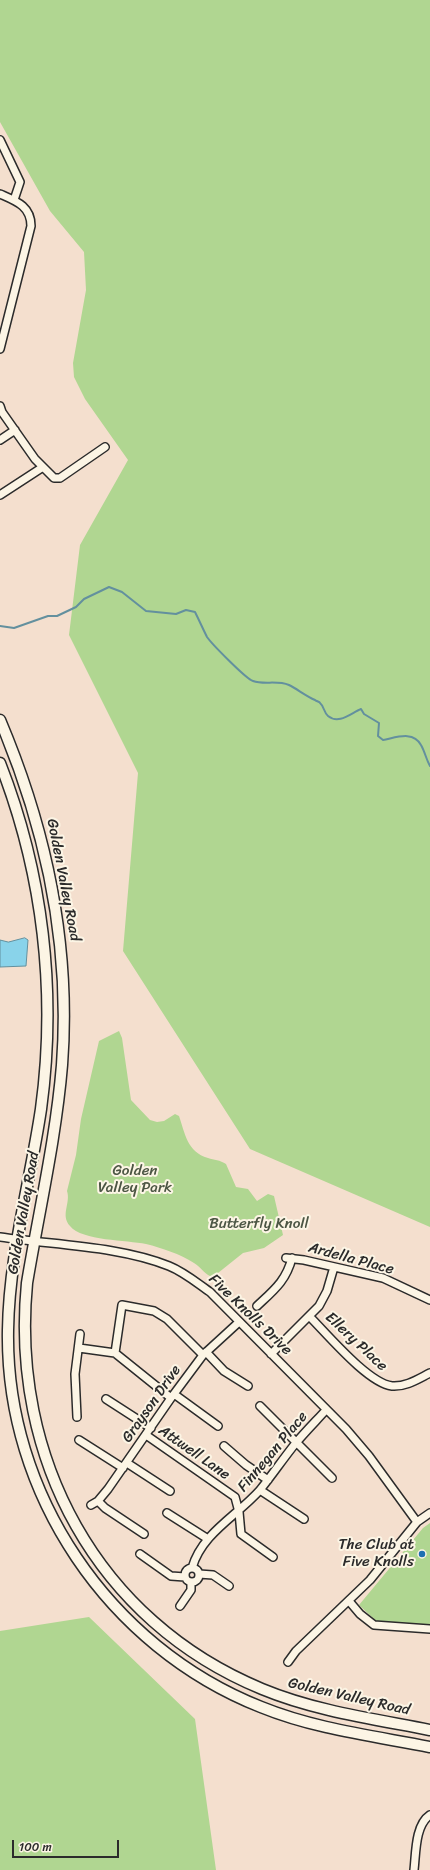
<!DOCTYPE html>
<html>
<head>
<meta charset="utf-8">
<style>
	body { margin:0 }
	#map { position:relative; width:430px; height:1870px; overflow:hidden; background:#f4dfce; font-family:Sriracha,sans-serif }
	canvas { display:block }
	.scale { position:absolute; left:12px; top:1840px; width:107px; height:18px; box-sizing:border-box; border:2px solid #2b2b2b; border-top:0; padding-left:5px; font-size:12px; line-height:14px; white-space:nowrap; color:#2b2b2b; -webkit-text-stroke:3px #fcf5e5; paint-order:stroke }
</style>
</head>
<body>
<div id="map">
<canvas width="430" height="1870"></canvas>
<div class="scale">100 m</div>
</div>
<script>
const context = document.querySelector('canvas').getContext('2d');
context.lineJoin = 'round';
function paint(path, color) { context.fillStyle = color; context.fill(path, 'evenodd'); }
function stroke(path, color, width, dash) { context.strokeStyle = color; context.lineWidth = width; context.lineCap = dash ? 'butt' : 'round'; context.setLineDash(dash || []); context.stroke(path); }
function label(font, color, halo, rows, align = 'center') {
  context.font = font + ' Sriracha,sans-serif'; context.lineWidth = 4; context.setLineDash([]); context.textBaseline = 'middle'; context.strokeStyle = halo; context.fillStyle = color; for (const [text, x, y, turn = 0] of rows) {
    context.save(); context.translate(x, y); context.rotate((+turn || 0) * Math.PI / 180); context.textAlign = isNaN(turn) ? turn : align; if (halo) context.strokeText(text, 0, 0); context.fillText(text, 0, 0); context.restore();
  }
}
paint(new Path2D(`
	M0,0H430V1227L250,1149L123,951L138,773L69,635L80,545L128,460L85,399L74,377L73,363L86,290L84,252L50,211L0,122Z
	M119,1031L122,1038L131,1100L150,1120L157,1122L164,1121L175,1114L179,1116C185,1133 187,1152 208,1158C214,1160 220,1160 226,1164L236,1187L248,1189L257,1201L268,1194L274,1196L283,1235L264,1248L243,1253L213,1277C206,1276 201,1267 194,1263C180,1254 162,1248 146,1244C127,1240 82,1241 70,1226C60,1215 71,1203 67,1191L76,1155L81,1119L99,1041Z
	M430,1523V1625L376,1621L359,1605L423,1528Z
	M89,1617L195,1719L216,1870H0V1631Z`), '#b0d691');
const water = new Path2D(`
	M25,938L28,940L26,966L0,967V940L8,942Z`);
paint(water, '#89d3ea');
stroke(water, '#63909e', 1);
stroke(new Path2D(`
	M0,626L14,628L48,616H57L76,607L84,599L109,587L122,592L146,611L176,614L186,610L195,612C199,620 203,629 207,637C211,643 246,679 253,681C264,685 277,680 289,685C297,689 306,696 315,700C316,701 320,702 320,703C324,706 324,713 328,716C339,725 351,713 361,709L364,714L379,723L378,736L383,740C395,738 413,730 421,745C425,752 426,759 430,766`), '#63909e', 2);
const minor = new Path2D(`
	M0,140L20,182L14,200
	M0,194C16,201 31,206 31,226L0,349
	M0,406L2,412L35,459L54,478H60L105,447
	M0,440L15,430
	M0,495L43,467
	M0,1237C53,1245 120,1246 169,1266C184,1272 197,1283 210,1292L346,1429L369,1456L417,1522
	M286,1258L304,1260L383,1278L430,1300
	M257,1306C274,1290 286,1281 292,1258
	M310,1317C328,1335 368,1383 392,1386C406,1387 418,1379 430,1373
	M79,1348L115,1353
	M206,1352L224,1371L248,1386
	M115,1353L122,1305L154,1311L167,1319L203,1355
	M115,1353L171,1398
	M271,1354L319,1306L327,1291L334,1267
	M174,1394L218,1426
	M106,1399L151,1428
	M260,1406L332,1478
	M77,1417L75,1374L80,1334
	M146,1435L235,1497L239,1512L241,1534L273,1557
	M79,1440L123,1468
	M224,1446L246,1465L268,1480
	M127,1463L170,1491
	M260,1490L304,1519
	M98,1501L105,1508L144,1534
	M91,1505L98,1501L108,1489L171,1398L203,1355L239,1322
	M167,1513L208,1539
	M140,1554L171,1576L185,1577
	M185 1575a7 7 0 1 1 14 0a7 7 0 1 1-14 0Z
	M192,1568C202,1533 237,1516 260,1490C272,1475 283,1459 295,1444C305,1432 316,1421 326,1410
	M199,1574L213,1575L229,1586
	M349,1601L360,1614L374,1625L430,1629
	M180,1606L191,1590V1582
	M288,1662L296,1651L370,1580L417,1522L430,1513
	M414,1870C416,1853 415,1825 430,1815`);
const secondary = new Path2D(`
	M0,720C47,831 71,945 62,1065C56,1138 39,1211 27,1283C10,1458 97,1621 262,1689C315,1711 374,1719 430,1730
	M0,763C43,873 57,992 41,1109C30,1183 9,1256 8,1330C5,1494 109,1647 261,1707C315,1729 374,1736 430,1747`);
stroke(minor, '#2b2b2b', 10);
stroke(secondary, '#2b2b2b', 13);
stroke(minor, '#fcf5e5', 7);
stroke(secondary, '#fcf5e5', 10);
for (const [x, y, r, color] of [
	[422,1554,4,"#1f6fb2"]
]) { const dot = new Path2D(); dot.arc(x, y, r, 0, 2 * Math.PI); context.fillStyle = color; context.fill(dot); stroke(dot, '#fcf5e5', 1.5); }
label('15px', '#2b2b2b', '#fcf5e5', [
	["Golden Valley Road",63,880,79],
	["Golden Valley Road",24,1213,-80],
	["Ardella Place",351,1259,15],
	["Five Knolls Drive",250,1315,44],
	["Ellery Place",356,1342,43],
	["Grayson Drive",152,1404,-55],
	["Finnegan Place",273,1452,-50],
	["Attwell Lane",194,1453,35],
	["Golden Valley Road",349,1697,13]
]);
label('15px', '#4c5644', '#fcf5e5', [
	["Golden",135,1171],
	["Valley Park",135,1188],
	["Butterfly Knoll",259,1224]
]);
label('15px', '#2b2b2b', '#fcf5e5', [
	["The Club at",414,1545],
	["Five Knolls",414,1562]
], 'right');
</script>
</body>
</html>
